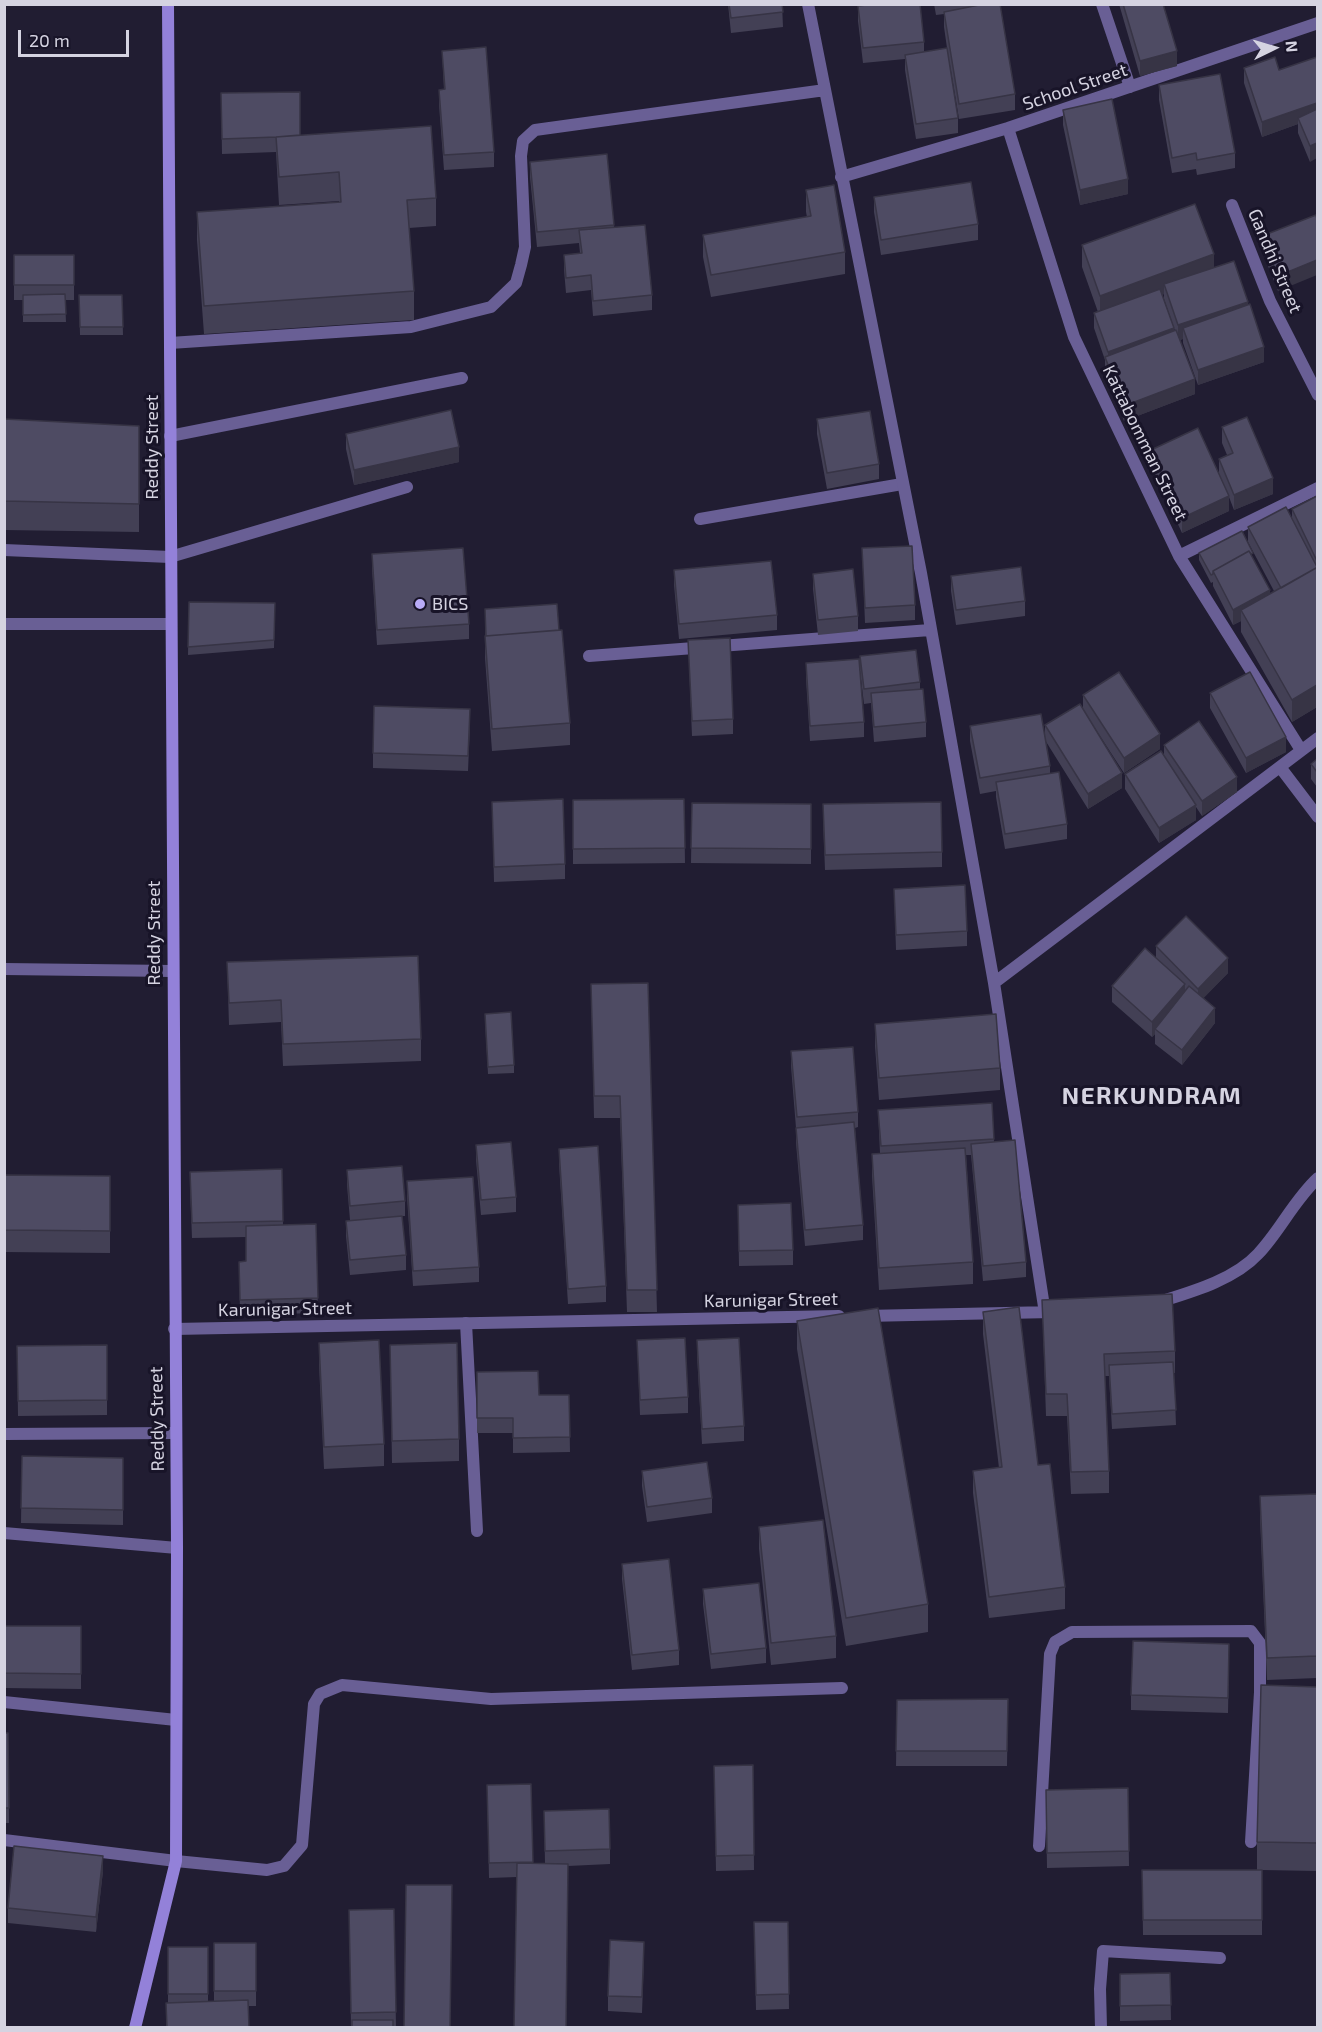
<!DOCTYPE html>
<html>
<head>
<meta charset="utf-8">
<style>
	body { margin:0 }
	#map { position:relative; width:1322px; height:2032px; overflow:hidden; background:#211d32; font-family:"Exo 2",sans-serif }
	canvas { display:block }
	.frame { position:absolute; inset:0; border:6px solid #d5d3e1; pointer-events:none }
	.north { position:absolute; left:1244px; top:18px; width:60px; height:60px; -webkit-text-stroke:4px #181428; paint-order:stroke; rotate:85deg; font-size:16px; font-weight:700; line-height:24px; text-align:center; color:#d5d3e1 }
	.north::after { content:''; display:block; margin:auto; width:21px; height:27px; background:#d5d3e1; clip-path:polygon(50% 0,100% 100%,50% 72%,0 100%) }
	.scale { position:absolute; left:18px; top:30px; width:111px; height:27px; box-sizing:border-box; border:3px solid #d5d3e1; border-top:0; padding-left:8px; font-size:18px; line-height:21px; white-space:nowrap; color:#d5d3e1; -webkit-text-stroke:4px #181428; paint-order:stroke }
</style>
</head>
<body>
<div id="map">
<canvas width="1322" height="2032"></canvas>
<div class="frame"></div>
<div class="north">N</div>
<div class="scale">20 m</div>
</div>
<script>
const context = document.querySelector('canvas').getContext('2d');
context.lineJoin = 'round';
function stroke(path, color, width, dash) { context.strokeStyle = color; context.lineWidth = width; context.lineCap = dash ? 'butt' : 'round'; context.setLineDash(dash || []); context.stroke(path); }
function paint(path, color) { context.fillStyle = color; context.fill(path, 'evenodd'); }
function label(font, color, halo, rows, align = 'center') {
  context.font = font + ' "Exo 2",sans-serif'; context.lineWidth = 6; context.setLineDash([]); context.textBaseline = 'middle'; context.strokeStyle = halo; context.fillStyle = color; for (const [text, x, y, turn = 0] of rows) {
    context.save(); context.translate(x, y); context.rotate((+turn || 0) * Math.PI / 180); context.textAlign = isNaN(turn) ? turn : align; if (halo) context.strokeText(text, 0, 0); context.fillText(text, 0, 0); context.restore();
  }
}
stroke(new Path2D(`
	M170,436L462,378
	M700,519L902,484
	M4,550L170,557L407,487
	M4,624H171
	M4,969L172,971
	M466,1323L477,1531`), '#695f95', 12);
stroke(new Path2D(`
	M808,4L921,573L994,983L1045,1313
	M1102,4L1130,87
	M1008,128L1074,337L1179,556L1301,750
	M841,177L1008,128L1318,23
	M1232,205L1270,301L1318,395
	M170,343L411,327L491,307L516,283L521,265L525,247L521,156L523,141L535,130L825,90
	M1179,556L1318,488
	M589,656L930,630
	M1280,767L1318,817
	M994,983L1318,738
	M1159,1302C1191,1292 1234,1280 1258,1254C1280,1231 1294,1200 1318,1178
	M865,1316L1052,1312
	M174,1329L839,1316
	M4,1434L174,1433
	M4,1533L177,1548
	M4,1702L176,1720
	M4,1840L176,1861L267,1870L284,1866L302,1845L314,1704L320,1694L342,1685L491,1699L842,1688
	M1251,1842L1260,1692H1265
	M1039,1846L1050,1654L1055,1642L1072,1632L1251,1631L1260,1643V1692
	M1101,2028L1100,1989L1103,1951L1220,1958`), '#695f95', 12);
stroke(new Path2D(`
	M135,2028L176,1861L177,1548L168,4`), '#9381d9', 12);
paint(new Path2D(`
	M728,4H782L783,27L731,33Z
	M934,4H970V7L1015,94V110L959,119L949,59L958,118V133L916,139L905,70V59L863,63L858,21V6L924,42V52L947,48L944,27V14L936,15Z
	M1119,4H1163L1177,66L1140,76Z
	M442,51L494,152V167L444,170L439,105V90H444Z
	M1317,57L1310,162L1298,133V124L1262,137L1244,83V68L1279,70Z
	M1159,85L1235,153V168L1197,175L1196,169L1172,173L1159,100Z
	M221,93L300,135L436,198V226L409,228L414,291V320L204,334L197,240V212L339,202V201L279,205L276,152L222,154Z
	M1063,110L1128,194L1080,205L1063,125Z
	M607,154L614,227L652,295V310L593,316L591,290L566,293L564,270V255L580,253L579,243L537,247L530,177V162Z
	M806,190L845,252V274L711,297L703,257V235L807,217L806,212Z
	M874,197L978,224V240L881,255L874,212Z
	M1316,215L1278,291L1262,251V236Z
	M1082,245L1214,267L1248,305L1264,362L1198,385L1183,343V339L1180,340L1195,394L1124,421L1105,372V360L1094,328V313L1098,312L1082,267ZM1164,294V299L1175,331H1174L1162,295Z
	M14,255H74V300H65L66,322H23V300H14Z
	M79,295H122L123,335H80Z
	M4,419L139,426V532L4,530Z
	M817,419L879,464V479L827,489L817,434Z
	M1222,427L1273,494L1234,510L1229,497V511L1182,533L1151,465V450L1219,474V459L1227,455L1222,443Z
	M346,434L459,462L354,485L346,449Z
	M1317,496V707L1292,722L1241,632V621L1233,625L1213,586V582L1211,583L1199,560V553L1253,558L1270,594L1274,591L1248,542V527L1292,517V509Z
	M862,548L915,605V620L865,623Z
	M372,554L469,624V639L377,645L372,569Z
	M674,570L777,615V630L679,639L674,585Z
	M813,574L858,616V631L818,635L813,589Z
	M951,576L1025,601V616L956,625L951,591Z
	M189,602L275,603L274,648L188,655Z
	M485,609L559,630L570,723V745L492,751L485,658Z
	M688,640L733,719V734L692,736Z
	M860,656L920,682V689L926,722V737L874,742L871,703L864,704L860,671Z
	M806,663L864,722V737L810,741L806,679Z
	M1210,693L1286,752L1246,773L1210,708Z
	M1083,695L1160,749L1124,773L1083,710Z
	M470,724L468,771L373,768V753Z
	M1045,725L1122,788L1088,809L1045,740L1050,766V774L1067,824V839L1005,849L996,797V791L980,794L970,741V726L1045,740Z
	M1164,745L1237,792L1202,816L1196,807V820L1159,843L1125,789V774L1164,755Z
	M1317,759V787L1311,779V764Z
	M684,799L685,863L573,864V800Z
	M492,802L565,864V879L494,882Z
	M692,803L811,804V864L691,863Z
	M823,819L942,852V867L825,870Z
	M894,889L967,931V946L896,950Z
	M1156,946L1228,973L1203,998L1215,1023L1182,1065L1155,1044V1034L1152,1037L1112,1002V986L1156,957Z
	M227,962L421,1039V1061L283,1066L281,1022L229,1025Z
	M648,983L657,1312H627L620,1118H594L591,984Z
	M485,1021L514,1065V1073L488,1074Z
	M875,1024L1000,1068V1090L879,1100L875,1046Z
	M791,1051L858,1112V1127L855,1128L863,1225V1240L805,1246L796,1143V1128L791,1066Z
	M992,1103L994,1142L1026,1262V1277L983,1281L971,1155H966L973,1262V1284L879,1290L872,1176V1154L880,1153L878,1110Z
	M476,1145L516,1197V1212L481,1215L476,1160Z
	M559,1149L606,1286V1302L568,1304L559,1164Z
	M282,1169L283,1225L316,1224L318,1313L240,1315L239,1262L246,1261V1237L192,1238L190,1187Z
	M347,1170L405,1201V1216H402L406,1255V1270L350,1275L346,1236V1221L350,1220L347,1185Z
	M4,1175L110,1176V1253L4,1252Z
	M407,1181L479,1267V1282L413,1286L407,1197Z
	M738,1205L793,1250V1265L739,1266Z
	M1042,1300L1175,1351V1373H1174L1176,1425L1112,1429L1109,1376H1105L1109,1471V1493L1071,1494L1067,1416H1046Z
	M983,1312L1038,1465L1065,1587V1609L989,1618L973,1493V1471L999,1468L983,1334Z
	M797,1321L928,1604V1632L846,1646L797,1349Z
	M637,1340L688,1397V1413L640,1415Z
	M697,1340L744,1426V1441L702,1444L697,1355Z
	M319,1343L384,1444V1466L324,1469L319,1365Z
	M107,1345V1415L18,1416L17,1346Z
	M390,1345L459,1439V1461L392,1463Z
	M477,1372L539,1395H569L570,1452L513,1453V1433H477Z
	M22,1456L123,1458V1525L21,1523Z
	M642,1471L712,1498V1513L647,1522L642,1486Z
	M1317,1494V1678L1267,1680L1260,1518V1496Z
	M759,1527L836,1636V1658L771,1665L759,1549Z
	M622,1564L679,1650V1665L632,1670L622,1579Z
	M703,1589L766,1648V1663L711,1669L703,1604Z
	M4,1626H81V1689L4,1688Z
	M1229,1660L1228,1713L1131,1710V1695Z
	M1317,1687V1871L1262,1870V1935H1143L1142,1870H1257V1842Z
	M1008,1699L1007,1766H896L897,1700Z
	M4,1733H8L9,1823H4Z
	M753,1765L754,1870L716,1871L714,1766Z
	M531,1784L533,1864H545L544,1811L610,1849V1864L568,1866L517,1877L489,1878L487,1785Z
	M1128,1788L1129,1866L1047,1868L1046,1805Z
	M103,1871L96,1932L8,1923V1908Z
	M394,1909L396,2027L351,2028L349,1910Z
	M754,1922H788L789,2009L756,2010Z
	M214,1943H256V2006H248L249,2028H166V2003H168V1947H208V2001H214Z
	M644,1957L642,2013L608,2011V1996Z
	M1170,1973L1171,2020L1120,2021V1989Z`), '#434055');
paint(new Path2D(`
	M1177,51V66L1140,76V61Z
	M1317,103V118H1298V124L1262,137V122Z
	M1317,143V158L1310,162V146Z
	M1128,179V194L1080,205V190Z
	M1214,254V276L1164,284V294L1100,318V296Z
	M1317,260V275L1278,291V276Z
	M1248,302V317L1183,328V339L1178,340V325Z
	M1174,328V343L1108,364V352Z
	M1264,347V362L1198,385V370Z
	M1195,379V394L1124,421V406Z
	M459,447V462L354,485V470Z
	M1273,478V494L1234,510V495Z
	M1229,496V511L1182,533V518Z
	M1270,590V605L1241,610V621L1233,625V610Z
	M1317,685V707L1292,722V700Z
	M1160,734V749L1124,773V758Z
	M1286,737V752L1246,773V758Z
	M1122,773V788L1088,809V794Z
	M1237,777V792L1202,816V801Z
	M1196,805V820L1159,843V828Z
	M1228,958V973L1198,1004V989Z
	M1185,984V999L1155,1029V1034L1152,1037V1022Z
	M1215,1008V1023L1182,1065V1050Z
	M103,1856V1871L96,1932V1917Z`), '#373445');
const building = new Path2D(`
	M729,4H782L783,12L731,18Z
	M875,4H920L924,42L863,48L858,6Z
	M984,4H1000L1015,94L959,104L944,12Z
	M1123,4H1163L1177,51L1140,61Z
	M486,47L494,152L444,155L439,90L445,89L442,51Z
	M947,48L958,118L916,124L905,55Z
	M1275,57L1279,70L1317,57V103L1262,122L1244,68Z
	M1220,74L1235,153L1197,160L1196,153L1172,158L1159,85Z
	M300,92V135L276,137L222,139L221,93Z
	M1112,99L1128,179L1080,190L1063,110Z
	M1317,109V143L1310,146L1298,118Z
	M431,126L436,198L407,200L414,291L204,306L197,212L341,202L339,172L279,177L276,137Z
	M607,154L614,225L537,232L530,162Z
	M971,182L978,224L881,240L874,197Z
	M834,185L845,252L711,275L703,235L811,216L806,190Z
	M1195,204L1214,254L1100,296L1082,245Z
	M1316,215L1317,219V260L1278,276L1262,236Z
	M645,225L652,295L593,301L591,275L566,278L564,255L582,253L579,230Z
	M14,255H74V285H14Z
	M1234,261L1248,302L1178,325L1164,284Z
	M1160,289L1174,328L1108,352L1094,313Z
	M65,294L66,314L23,315V295Z
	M79,295H122L123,327H80Z
	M1250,304L1264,347L1198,370L1183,328Z
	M1176,330L1195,379L1124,406L1105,357Z
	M451,410L459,447L354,470L346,434Z
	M870,411L879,464L827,473L817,419Z
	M1247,417L1273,478L1234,495L1219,459L1233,453L1222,427Z
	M4,419L139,426V504L4,501Z
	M1198,428L1229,496L1182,518L1151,450Z
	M1317,496V561L1292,509Z
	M1286,507L1317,567V569L1316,568L1281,588L1248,527Z
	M1242,531L1253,553L1251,554L1249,551L1213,571V574L1211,575L1199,553Z
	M912,546L915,605L865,608L862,548Z
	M463,548L469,624L377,630L372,554Z
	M1249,551L1270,590L1233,610L1213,571Z
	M771,561L777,615L679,624L674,570Z
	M1021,567L1025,601L956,610L951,576Z
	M1316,568L1317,570V685L1292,700L1241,610Z
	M853,569L858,616L818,620L813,574Z
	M189,602L275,603L274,640L188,647Z
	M557,604L559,630L486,636L485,609Z
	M562,630L570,723L492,729L485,636Z
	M730,638L733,719L692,721L688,640Z
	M916,650L920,682L864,689L860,656Z
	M859,659L864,722L810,726L806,663Z
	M1119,672L1160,734L1124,758L1083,695Z
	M1250,672L1286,737L1246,758L1210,693Z
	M923,689L926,722L874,727L871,693Z
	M1080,704L1122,773L1088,794L1045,725Z
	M374,706L470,709L468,756L373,753Z
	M1041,714L1050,766L980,778L970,726Z
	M1199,721L1237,777L1202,801L1164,745Z
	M1161,751L1196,805L1159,828L1125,774Z
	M1317,759V772L1311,764Z
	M1059,772L1067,824L1005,834L996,782Z
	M563,799L565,864L494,867L492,802Z
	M684,799L685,848L573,849V800Z
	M941,802L942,852L825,855L823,804Z
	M692,803L811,804V849L691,848Z
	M965,885L967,931L896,935L894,889Z
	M1186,916L1228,958L1198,989L1156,946Z
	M1145,948L1185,984L1152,1022L1112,986Z
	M418,956L421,1039L283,1044L281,1000L229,1003L227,962Z
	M648,983L657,1290H627L620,1096H594L591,984Z
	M1189,986L1215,1008L1182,1050L1155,1029Z
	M511,1012L514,1065L488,1067L485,1014Z
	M996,1014L1000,1068L879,1078L875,1024Z
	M853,1047L858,1112L797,1117L791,1051Z
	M992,1103L994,1139L881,1146L878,1110Z
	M854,1122L863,1225L805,1230L796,1128Z
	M1015,1140L1026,1262L983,1266L971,1144Z
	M511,1142L516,1197L481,1200L476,1145Z
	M598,1146L606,1286L568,1289L559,1149Z
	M965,1148L973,1262L879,1268L872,1154Z
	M402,1166L405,1201L350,1206L347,1170Z
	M282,1169L283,1221L192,1223L190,1172Z
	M4,1175L110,1176V1231L4,1230Z
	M473,1177L479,1267L413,1271L407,1181Z
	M791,1203L793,1250L739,1251L738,1205Z
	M402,1216L406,1255L350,1260L346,1221Z
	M316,1224L318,1298L240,1300L239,1262L246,1261V1226Z
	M1172,1294L1175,1351L1104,1354L1109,1471L1071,1472L1067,1394H1046L1042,1300Z
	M1019,1307L1038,1465L1050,1464L1065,1587L989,1597L973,1471L1002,1467L983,1312Z
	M878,1308L928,1604L846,1618L797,1321Z
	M685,1338L688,1397L640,1400L637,1340Z
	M739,1338L744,1426L702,1429L697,1340Z
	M379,1340L384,1444L324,1447L319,1343Z
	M457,1343L459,1439L392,1441L390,1345Z
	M107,1345V1400L18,1401L17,1346Z
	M1173,1362L1176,1410L1112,1414L1109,1365Z
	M538,1371L539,1395H569L570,1437L513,1438V1418H477V1372Z
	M22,1456L123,1458V1510L21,1508Z
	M707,1462L712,1498L647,1507L642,1471Z
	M1317,1494V1656L1267,1658L1260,1496Z
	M823,1520L836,1636L771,1643L759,1527Z
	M669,1559L679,1650L632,1655L622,1564Z
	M759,1583L766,1648L711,1654L703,1589Z
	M4,1626H81V1674L4,1673Z
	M1133,1641L1229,1644L1228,1698L1131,1695Z
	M1261,1685L1317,1687V1843L1257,1842Z
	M1008,1699L1007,1751H896L897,1700Z
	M4,1733H8L9,1808H4Z
	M753,1765L754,1855L716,1856L714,1766Z
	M531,1784L533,1862L489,1863L487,1785Z
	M1128,1788L1129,1851L1047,1853L1046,1790Z
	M609,1809L610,1849L545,1851L544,1811Z
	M14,1846L103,1856L96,1917L8,1908Z
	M517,1863L568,1864L566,2028H514Z
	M1142,1870H1262V1920H1143Z
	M406,1885H452L450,2028L404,2027Z
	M394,1909L396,2012L351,2013L349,1910Z
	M754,1922H788L789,1994L756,1995Z
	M610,1940L644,1942L642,1997L608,1996Z
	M214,1943H256V1991H214Z
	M168,1947H208V1994H168Z
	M1170,1973L1171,2005L1120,2006V1974Z
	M248,2000L249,2028H167L166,2003Z
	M352,2020H393V2028H352Z`);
paint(building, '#4e4b63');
stroke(building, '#373445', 1.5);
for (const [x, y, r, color] of [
	[420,604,6,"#b8abf7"]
]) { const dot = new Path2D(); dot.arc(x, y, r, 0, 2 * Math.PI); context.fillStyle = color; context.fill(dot); stroke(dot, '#181428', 2); }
label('18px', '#d5d3e1', '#181428', [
	["School Street",1075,87,-19],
	["Gandhi Street",1275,261,67],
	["Kattabomman Street",1145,443,64],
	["Reddy Street",152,447,-90],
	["Reddy Street",154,933,-90],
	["Karunigar Street",771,1300,-1],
	["Karunigar Street",285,1309,-1],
	["Reddy Street",157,1419,-91]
]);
label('18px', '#d5d3e1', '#181428', [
	["BICS",432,604]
], 'left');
context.letterSpacing = '1.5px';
label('bold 24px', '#d5d3e1', '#181428', [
	["NERKUNDRAM",1152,1096]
]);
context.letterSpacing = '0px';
</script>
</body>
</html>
